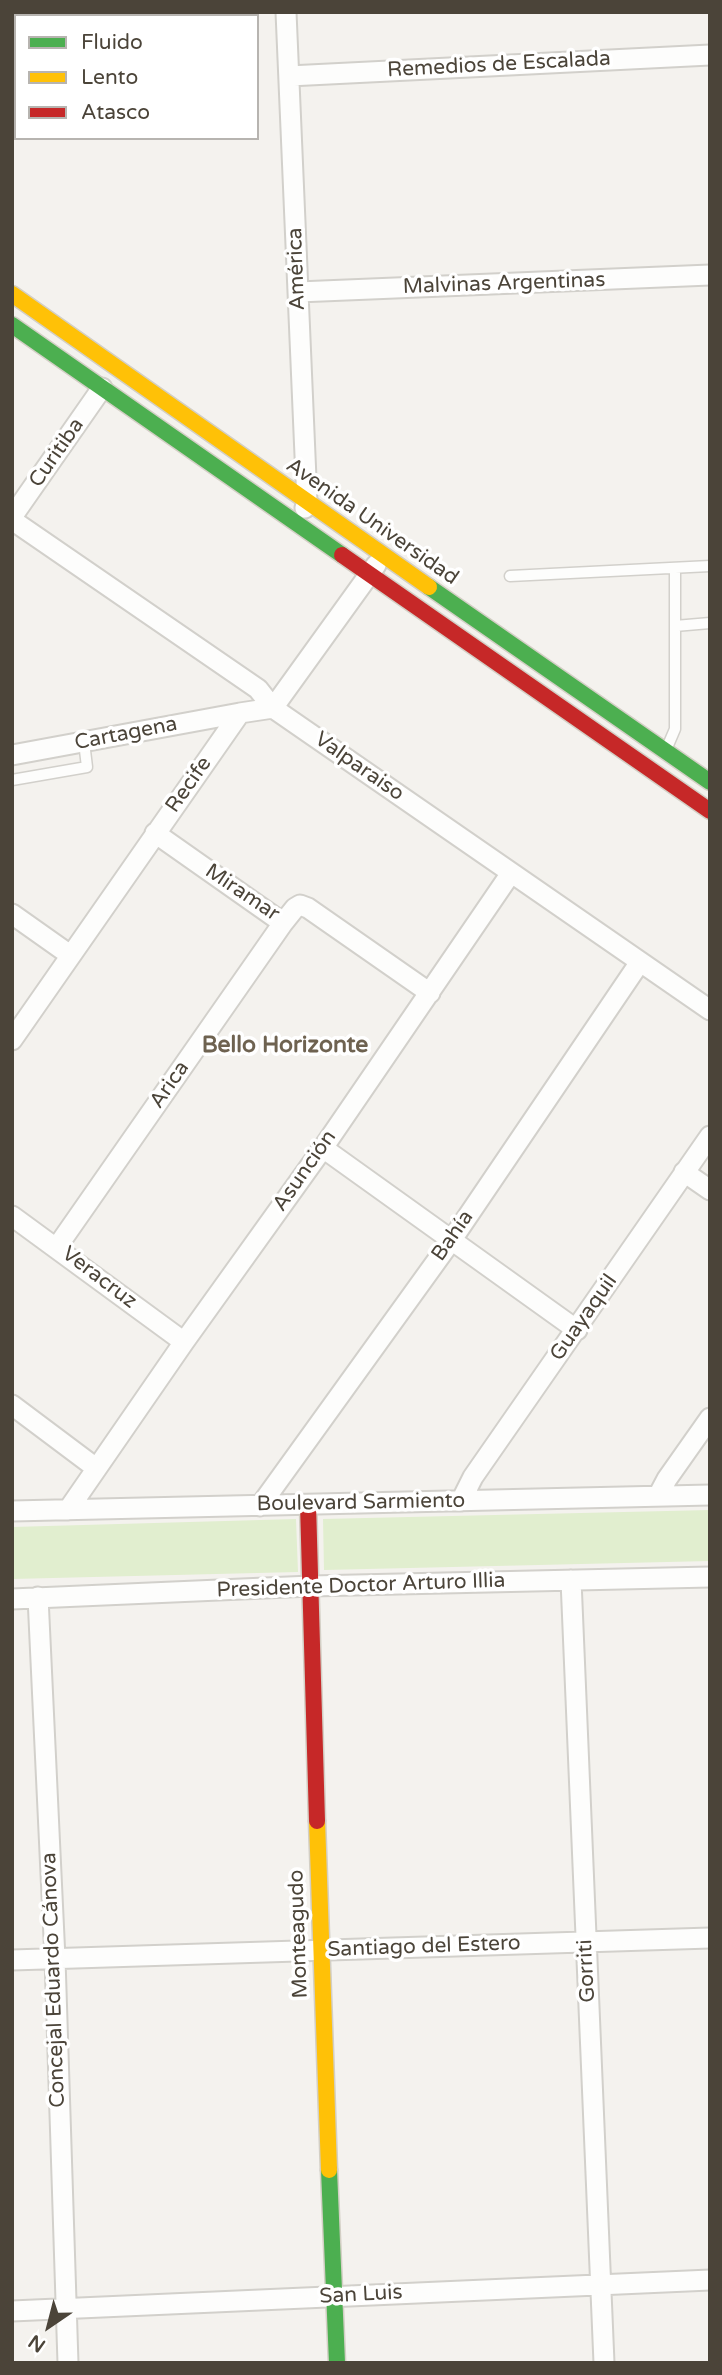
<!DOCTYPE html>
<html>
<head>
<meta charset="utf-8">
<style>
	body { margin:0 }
	#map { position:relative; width:722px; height:2375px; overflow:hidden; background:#f4f2ee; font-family:"Varela Round",sans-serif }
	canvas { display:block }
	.frame { position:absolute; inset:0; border:14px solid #4b4439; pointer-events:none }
	.legend { position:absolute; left:14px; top:14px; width:245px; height:126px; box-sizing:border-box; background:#fff; border:2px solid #b7b4b0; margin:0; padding:9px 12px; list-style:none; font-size:21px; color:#4b4439 }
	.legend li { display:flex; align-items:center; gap:14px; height:35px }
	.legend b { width:35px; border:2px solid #b7b4b0 }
	.north { position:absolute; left:14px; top:2291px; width:70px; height:70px; -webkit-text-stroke:5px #fff; paint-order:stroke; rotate:215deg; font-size:19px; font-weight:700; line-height:28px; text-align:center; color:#4b4439 }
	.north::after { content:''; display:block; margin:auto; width:24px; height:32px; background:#4b4439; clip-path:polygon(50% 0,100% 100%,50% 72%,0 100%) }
</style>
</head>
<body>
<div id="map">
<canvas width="722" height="2375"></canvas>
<div class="frame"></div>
<ul class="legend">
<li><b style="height:9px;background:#4caf50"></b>Fluido</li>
<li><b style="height:9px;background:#ffc107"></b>Lento</li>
<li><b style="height:9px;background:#c62828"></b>Atasco</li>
</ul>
<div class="north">N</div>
</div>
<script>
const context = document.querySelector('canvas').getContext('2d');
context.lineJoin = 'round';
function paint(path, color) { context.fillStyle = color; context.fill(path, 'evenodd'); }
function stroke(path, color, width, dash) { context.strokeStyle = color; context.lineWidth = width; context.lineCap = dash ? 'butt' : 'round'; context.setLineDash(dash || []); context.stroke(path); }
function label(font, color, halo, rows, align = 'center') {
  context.font = font + ' "Varela Round",sans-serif'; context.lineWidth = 7; context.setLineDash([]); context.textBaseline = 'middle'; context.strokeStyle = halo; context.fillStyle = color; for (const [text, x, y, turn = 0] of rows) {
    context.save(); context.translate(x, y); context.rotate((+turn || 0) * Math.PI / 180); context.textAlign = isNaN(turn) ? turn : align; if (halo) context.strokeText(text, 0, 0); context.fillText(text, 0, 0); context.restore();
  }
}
paint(new Path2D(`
	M710,1510V1561L324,1570L323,1519Z
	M296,1519L298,1572L12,1579V1527Z`), '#e1eecf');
const lane = new Path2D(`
	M510,576L710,566
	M675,626L710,623
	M666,750L675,729V568
	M12,780L87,767L84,742`);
const street = new Path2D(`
	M286,12L307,502L305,508
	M12,23L16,18
	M289,76L710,55
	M298,292L710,275
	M12,517L102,388
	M12,520L258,689L273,708L710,1010
	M12,755L240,713
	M155,833L283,923L295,908L300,905L308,908L430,993
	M12,914L70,955
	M12,1040L240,713L273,708L376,565
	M323,1148L577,1330
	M684,1172L710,1190
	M12,1216L184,1342
	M57,1247L283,923
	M12,1405L96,1468
	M658,1496L667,1479L710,1418
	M461,1501L473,1477L710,1136
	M260,1506L451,1241L640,962
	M68,1510L184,1342L323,1148L511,873
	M12,1511L710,1495
	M571,1580L604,2363
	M38,1597L55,1959L68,2363
	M12,1599L311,1586L710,1577
	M12,1960L710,1938
	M12,2311L710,2280`);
const fast = new Path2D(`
	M12,325L342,555
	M429,587L710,782
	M329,2170L337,2363`);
const slow = new Path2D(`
	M12,294L429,587
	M317,1821L329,2170`);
const jam = new Path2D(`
	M342,555L710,811
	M308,1504L317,1821`);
stroke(lane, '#d2d0cb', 13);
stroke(street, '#d2d0cb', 23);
stroke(fast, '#d3cfc5', 19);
stroke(slow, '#d3cfc5', 19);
stroke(jam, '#d3cfc5', 19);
stroke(lane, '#fdfdfc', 10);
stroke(street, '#fdfdfc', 19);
stroke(fast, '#4caf50', 16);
stroke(slow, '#ffc107', 16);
stroke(jam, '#c62828', 16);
label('21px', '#4b4439', '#fff', [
	["Remedios de Escalada",499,65,-3],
	["América",297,269,-92],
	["Malvinas Argentinas",504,284,-2],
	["Curitiba",57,453,-55],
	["Avenida Universidad",372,522,35],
	["Cartagena",126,734,-11],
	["Valparaiso",359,767,35],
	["Recife",189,785,-55],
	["Miramar",242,893,34],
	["Arica",170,1085,-55],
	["Asunción",305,1171,-55],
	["Bahía",453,1236,-55],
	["Veracruz",99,1278,37],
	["Guayaquil",584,1318,-55],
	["Boulevard Sarmiento",361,1503,-1],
	["Presidente Doctor Arturo Illia",361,1586,-2],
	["Monteagudo",299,1934,-92],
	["Santiago del Estero",424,1947,-2],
	["Gorriti",587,1971,-93],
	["Concejal Eduardo Cánova",54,1980,-92],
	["San Luis",361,2295,-3]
]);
label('bold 23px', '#6e6250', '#fff', [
	["Bello Horizonte",285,1046]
]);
</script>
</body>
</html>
